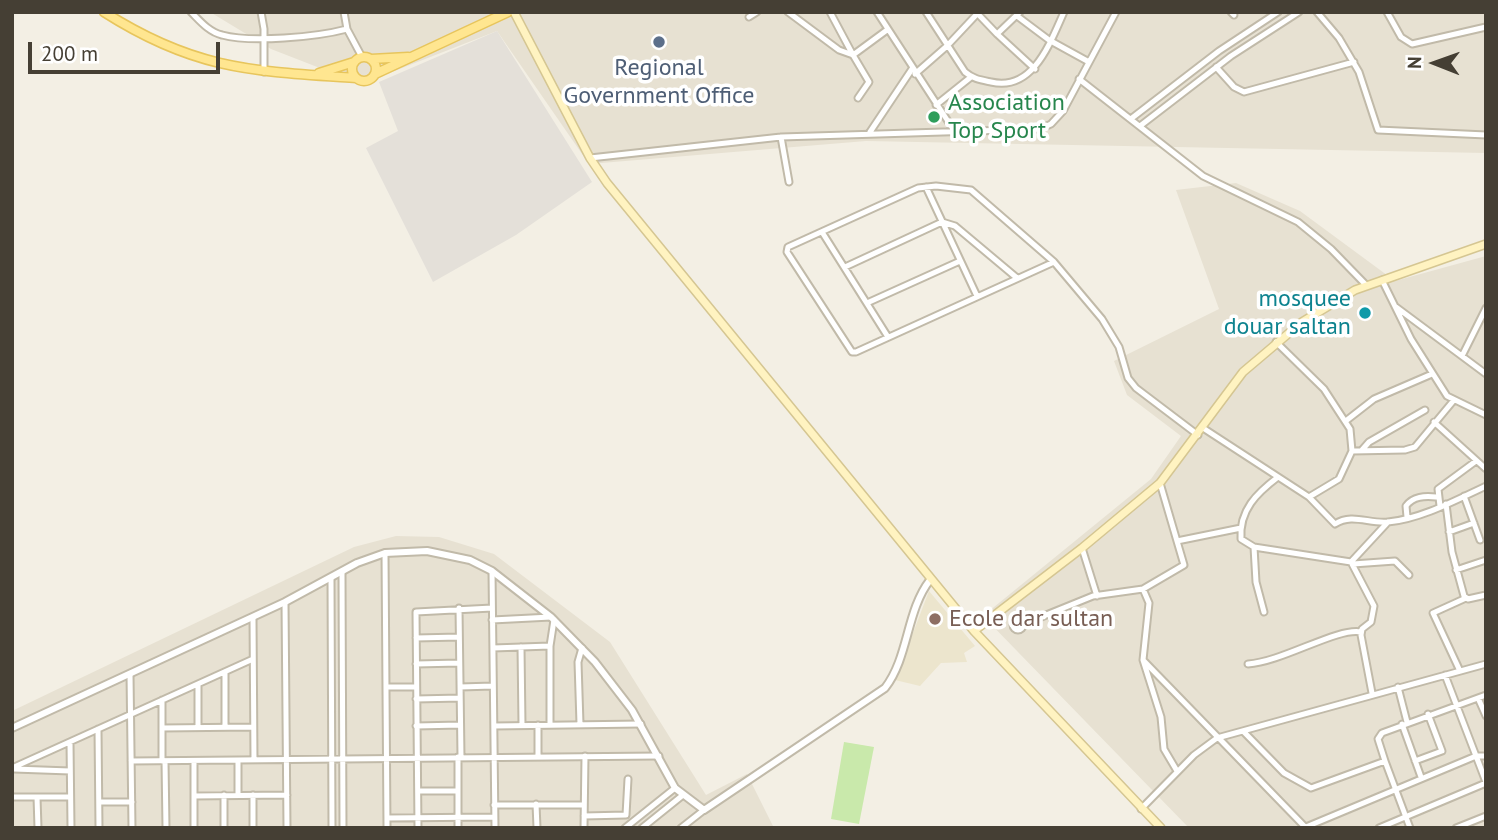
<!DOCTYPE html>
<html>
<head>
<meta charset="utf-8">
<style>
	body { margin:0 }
	#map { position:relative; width:1498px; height:840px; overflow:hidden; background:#f3efe4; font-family:"PT Sans",sans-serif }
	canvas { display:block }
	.frame { position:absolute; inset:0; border:14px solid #453f34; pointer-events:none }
	.north { position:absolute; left:1400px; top:28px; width:70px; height:70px; -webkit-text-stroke:5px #fff; paint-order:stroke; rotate:271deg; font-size:19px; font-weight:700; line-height:28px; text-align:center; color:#453f34 }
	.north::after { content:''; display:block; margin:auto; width:24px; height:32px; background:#453f34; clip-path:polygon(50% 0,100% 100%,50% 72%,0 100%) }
	.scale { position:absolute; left:28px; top:42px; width:192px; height:32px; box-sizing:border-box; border:4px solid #453f34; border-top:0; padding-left:9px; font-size:21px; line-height:24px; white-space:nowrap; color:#453f34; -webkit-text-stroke:5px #fff; paint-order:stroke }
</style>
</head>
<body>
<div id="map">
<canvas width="1498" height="840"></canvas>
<div class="frame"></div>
<div class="north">N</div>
<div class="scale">200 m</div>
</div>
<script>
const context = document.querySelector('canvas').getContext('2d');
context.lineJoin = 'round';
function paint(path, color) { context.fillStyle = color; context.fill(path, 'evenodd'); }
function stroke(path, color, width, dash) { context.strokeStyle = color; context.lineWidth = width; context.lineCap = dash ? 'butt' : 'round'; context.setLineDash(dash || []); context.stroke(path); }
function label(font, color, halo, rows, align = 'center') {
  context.font = font + ' "PT Sans",sans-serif'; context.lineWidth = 7; context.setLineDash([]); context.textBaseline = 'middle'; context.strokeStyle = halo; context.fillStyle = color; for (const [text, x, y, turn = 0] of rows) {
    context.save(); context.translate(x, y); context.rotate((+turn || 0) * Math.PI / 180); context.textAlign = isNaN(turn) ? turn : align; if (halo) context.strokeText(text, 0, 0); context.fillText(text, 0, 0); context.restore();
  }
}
paint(new Path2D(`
	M210,12H1486V153L866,141L589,164L497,31L361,84L271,49Z
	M1236,183L1300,211L1395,281L1486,256V828H1189L983,616L1151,479L1181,436L1127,395L1114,361L1219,309L1176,190Z
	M396,536L439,537L494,554L610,642L706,795L747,774L774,828H12V711L354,547Z`), '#e7e1d2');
paint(new Path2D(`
	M497,31L592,182L516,235L433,282L366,148L398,131L379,82Z`), '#e4e0d9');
paint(new Path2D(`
	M929,591L975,646L964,653L967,662L941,663L920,686L895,680Z`), '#ece5cd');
paint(new Path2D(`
	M844,742L874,747L859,824L831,819Z`), '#c9e9ab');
const minor = new Path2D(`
	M191,12C200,21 209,32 222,35C251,43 317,37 347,29
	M261,12L264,29V72
	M344,12L347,29L362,57
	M788,12L839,50L853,55L869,82L858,98
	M830,12L853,55L887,30
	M877,12L953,129
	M926,12L965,72C973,79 981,80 991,82C1033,92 1050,43 1064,12
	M976,12L997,34L1020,12
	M1231,12L1234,15
	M1317,12L1339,38L1359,72L1378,130L1486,135
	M1387,12L1401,37L1412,44L1486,27
	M1017,16L1049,40L1089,62
	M749,17L757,12
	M997,34L1035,69
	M1216,67L1234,87L1244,92L1354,62
	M915,74L947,46L977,14
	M1079,79L1203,176L1298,222L1331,249L1366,285
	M936,105L971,77
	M1132,118L1219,51L1278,12
	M1140,126L1231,56L1299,12
	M870,132L912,69
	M781,137L789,182
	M590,158L781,137L1040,129L1051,124L1063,111L1116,12
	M926,187L977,296
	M822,232L888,337
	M1054,262L856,352H852L787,252L788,247L918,188L936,186L971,190L1054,262L1102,319L1119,347L1128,378L1136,388L1198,435
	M845,267L942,222L955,226L1017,278
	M1382,280L1411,339L1447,396L1486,415
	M867,303L960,261
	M1396,307L1486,374
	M1276,342L1324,389L1350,429L1352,451L1339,479L1309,497
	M1462,356L1486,308
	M1347,420L1374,399L1432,374
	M1434,422L1486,469
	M1203,428L1309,497L1335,524C1352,513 1369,524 1388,522C1421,519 1456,500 1486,486
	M1362,450L1369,442L1425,410
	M1352,451L1405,450L1415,447L1454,400
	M1278,477C1257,493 1239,510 1241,539L1254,547L1351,562L1374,606L1371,622L1362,629L1361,635L1372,693
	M1464,496L1480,540
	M1446,504L1452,552L1464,596L1468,599L1486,595
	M1440,506L1438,489L1476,461
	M1407,517L1406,506C1413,496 1425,496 1436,497
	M1449,532L1474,523
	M1177,541L1241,528
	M1254,547L1256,582L1264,612
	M1082,548L1097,596
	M385,553L387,828
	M1351,562L1388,522
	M1353,564L1395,561L1409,575
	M1456,570L1486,560
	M492,571L495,828
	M342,572L343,828
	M331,578L332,828
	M1143,589L1149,603L1143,660L1161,717L1164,749L1177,771
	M285,602L287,828
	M459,608L461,757
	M253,618L254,760
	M1013 625a5 5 0 1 1 10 0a5 5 0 1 1-10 0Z
	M492,620L551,617
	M1024,624L1093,596L1143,589L1184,565L1160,483
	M416,638L459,637
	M521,647L522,725
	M493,648L550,646
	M1143,660L1306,828
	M416,664L459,663
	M1248,664C1282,662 1338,627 1361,632
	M1460,671L1433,613L1466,598
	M225,672V727
	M130,674L132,828
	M1445,675L1486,782
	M198,684V727
	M386,687H416
	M460,687L493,686
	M1398,687L1407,722
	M1478,698L1486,716
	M416,699L460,698
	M162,700V761
	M580,724L578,662L582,648
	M1402,724L1421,777
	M550,725V646L554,620
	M416,726L460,725
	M494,726L641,724
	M162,728L253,727
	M98,729L99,828
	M1243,731L1284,773L1311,788L1385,761L1410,828
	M70,742L71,828
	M538,756V725
	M458,757V828
	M238,760V795
	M131,761L659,756
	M165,761L166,828
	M194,761V828
	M1385,761L1378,739L1382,733L1486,695
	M1415,761L1442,751L1428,714
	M12,768L253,659
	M14,769L70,771
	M418,791H458
	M224,795V828
	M253,795V828
	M194,796L287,795
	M12,797H70
	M37,797L38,828
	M99,802H132
	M536,804L537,828
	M494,805H584
	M1141,809L1194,755L1217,738L1486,664
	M584,816L626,815L628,779
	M387,818L494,817
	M1306,827L1476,756H1486
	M418,828L416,612L492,608
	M584,828L585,756
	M625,828L675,788
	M642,828L683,795
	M681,828L704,810
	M1379,828L1486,783
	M1456,828L1486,816`);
const tertiary = new Path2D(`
	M12,728L285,602L357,563L385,553L427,551L470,560L492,571L551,617L595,662L632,710L675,788L704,810L885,688C909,657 906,611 930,580`);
const secondary = new Path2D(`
	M514,12L590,158L607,183L974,631L1161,828
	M974,631L1082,548L1160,483L1243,372L1302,322L1355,290L1486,244`);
const primary = new Path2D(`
	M104,12C195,70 252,71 356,78
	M352 69a12 12 0 1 1 24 0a12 12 0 1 1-24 0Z
	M371,59L408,57
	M319,73L354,62
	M375,74L508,12`);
stroke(minor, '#c1baa9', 9);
stroke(tertiary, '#c1baa9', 10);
stroke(secondary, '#d5c692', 10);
stroke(primary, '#e7c55d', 11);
stroke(minor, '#fff', 5);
stroke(tertiary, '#fff', 6);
stroke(secondary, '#fff3c1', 7);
stroke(primary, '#ffe690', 8);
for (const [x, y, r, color] of [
	[659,42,7,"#5c6f8a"],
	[934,117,7,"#2e9e5b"],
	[1365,313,7,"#0f9aa8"],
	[935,619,7,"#8d6e63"]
]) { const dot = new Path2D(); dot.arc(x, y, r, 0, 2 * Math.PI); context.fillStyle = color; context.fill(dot); stroke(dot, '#fff', 2.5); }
label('24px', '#4e5e75', '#fff', [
	["Regional",659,68],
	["Government Office",659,96]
]);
label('24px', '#27864d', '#fff', [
	["Association",948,103],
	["Top Sport",948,131]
], 'left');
label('24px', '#0d838f', '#fff', [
	["mosquee",1351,299],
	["douar saltan",1351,327]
], 'right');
label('24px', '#785e54', '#fff', [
	["Ecole dar sultan",949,619]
], 'left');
</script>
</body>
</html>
